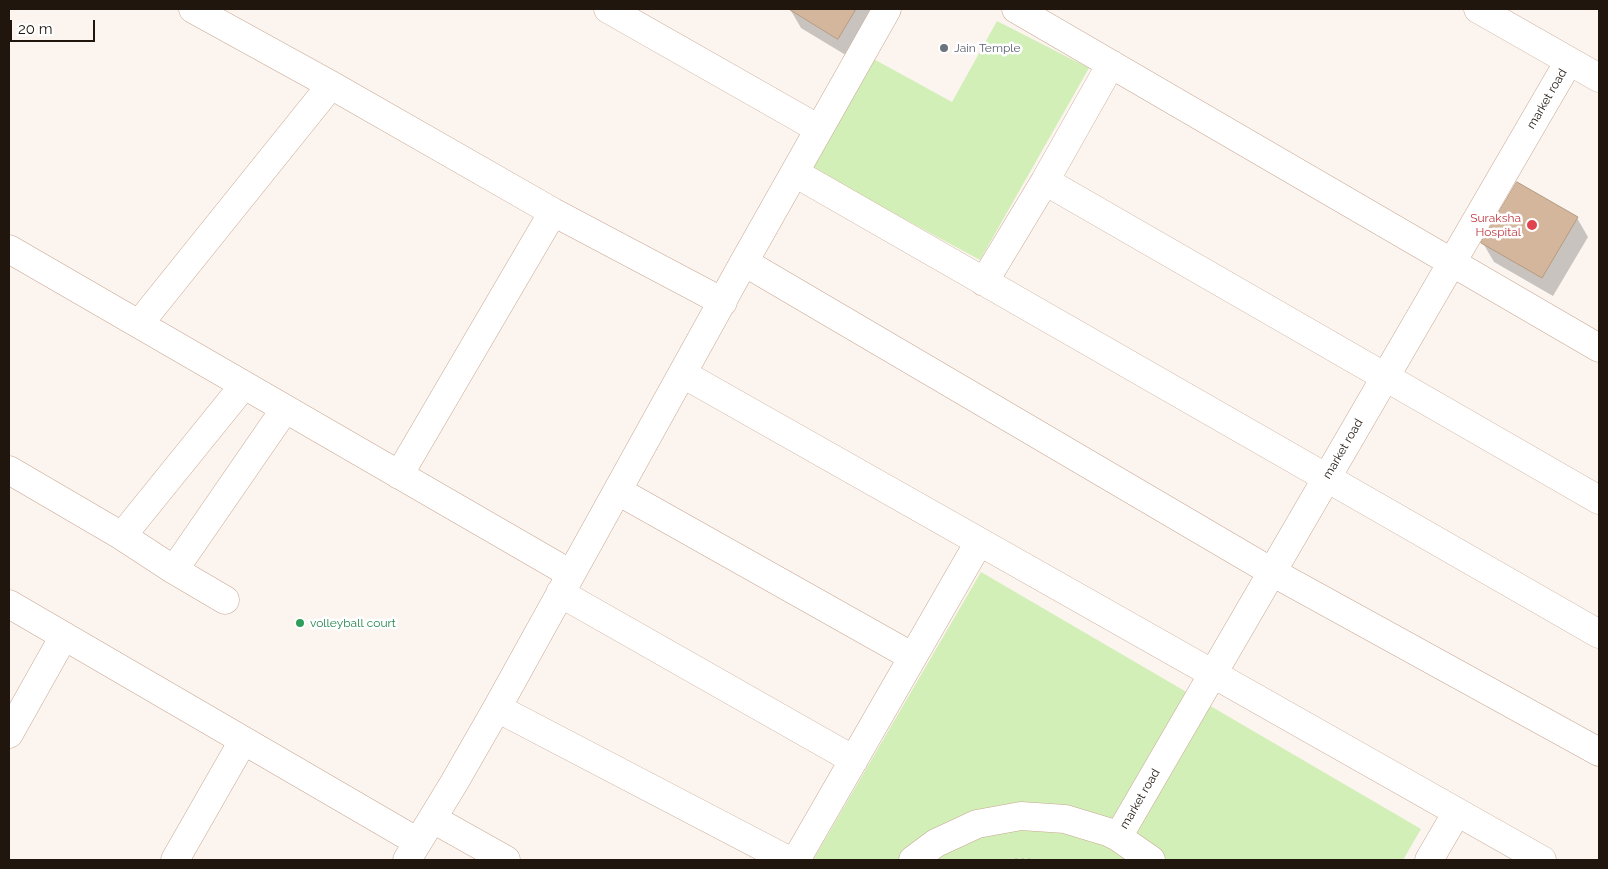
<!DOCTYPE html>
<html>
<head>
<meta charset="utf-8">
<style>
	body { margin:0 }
	#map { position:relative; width:1608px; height:869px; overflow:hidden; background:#fbf4ef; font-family:Raleway,sans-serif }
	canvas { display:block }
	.frame { position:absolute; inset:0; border:10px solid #21160e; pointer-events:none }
	.scale { position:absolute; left:10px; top:20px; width:85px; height:22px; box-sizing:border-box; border:2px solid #21160e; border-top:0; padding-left:6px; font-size:15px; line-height:18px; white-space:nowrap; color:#21160e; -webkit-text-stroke:4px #fff; paint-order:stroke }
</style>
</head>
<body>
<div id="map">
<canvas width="1608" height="869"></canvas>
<div class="frame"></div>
<div class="scale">20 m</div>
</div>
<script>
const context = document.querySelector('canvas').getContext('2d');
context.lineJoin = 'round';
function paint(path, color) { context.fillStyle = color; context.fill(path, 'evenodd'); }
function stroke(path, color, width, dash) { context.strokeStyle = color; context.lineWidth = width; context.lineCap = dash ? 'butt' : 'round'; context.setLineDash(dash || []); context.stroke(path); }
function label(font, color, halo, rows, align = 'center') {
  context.font = font + ' Raleway,sans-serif'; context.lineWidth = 5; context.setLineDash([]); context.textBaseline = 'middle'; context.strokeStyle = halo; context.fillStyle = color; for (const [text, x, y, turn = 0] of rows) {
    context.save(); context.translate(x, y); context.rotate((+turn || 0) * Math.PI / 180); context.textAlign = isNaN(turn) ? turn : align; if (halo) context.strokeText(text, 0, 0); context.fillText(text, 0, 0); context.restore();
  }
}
paint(new Path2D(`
	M997,21L1089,68L980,260L808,167L870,57L952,102Z
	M981,572L1421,829L1403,860H813Z`), '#d2efb8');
paint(new Path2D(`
	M790,9H877L849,57L801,28Z
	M1577,218L1588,237L1553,296L1494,262L1483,243Z`), '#0003');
const building = new Path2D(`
	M789,9H856L838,39Z
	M1517,182L1578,217L1542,278L1481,243Z`);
paint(building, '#d3b69c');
stroke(building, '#b59a80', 1);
const minor = new Path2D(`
	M193,9L331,85L553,212L723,302
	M608,9L819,129
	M1016,9L1599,348
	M1478,9L1599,78
	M795,173L1599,634
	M1045,181L1599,500
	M9,249L571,574
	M744,262L1272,572L1599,752
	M984,282L1045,181L1111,64
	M139,324L331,85
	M683,374L1542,860
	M9,470L122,536
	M399,475L553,212
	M618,491L913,657
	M174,570L285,409
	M560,593L854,760
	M225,600L174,570L122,536L244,385
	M9,604L418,842
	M497,708L788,860
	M9,734L64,636
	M433,819L506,860
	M1118,837L1569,61
	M175,860L243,741
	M407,860L454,783L497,708L744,262L887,9
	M796,860L979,542
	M913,860L936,843L977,824L1021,816L1065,819L1108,832L1118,837L1151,860
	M1429,860L1457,812`);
stroke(minor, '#c8a792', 29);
stroke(new Path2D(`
	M1015,860H1035`), '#b6ada7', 3, [2.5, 4]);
stroke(minor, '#fff', 28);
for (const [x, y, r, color] of [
	[944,48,5,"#6b7280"],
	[1532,225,6,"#e0444e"],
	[300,623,5,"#2e9e5b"]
]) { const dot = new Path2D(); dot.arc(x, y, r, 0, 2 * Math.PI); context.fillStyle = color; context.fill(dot); stroke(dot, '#fff', 2); }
label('12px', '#5b616d', '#fff', [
	["Jain Temple",954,48]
], 'left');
label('12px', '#21160e', '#fff', [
	["market road",1547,99,-60],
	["market road",1343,449,-60],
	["market road",1140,799,-60]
]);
label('12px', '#be3a42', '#fff', [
	["Suraksha",1521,218],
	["Hospital",1521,232]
], 'right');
label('12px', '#27864d', '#fff', [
	["volleyball court",310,623]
], 'left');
</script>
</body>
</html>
